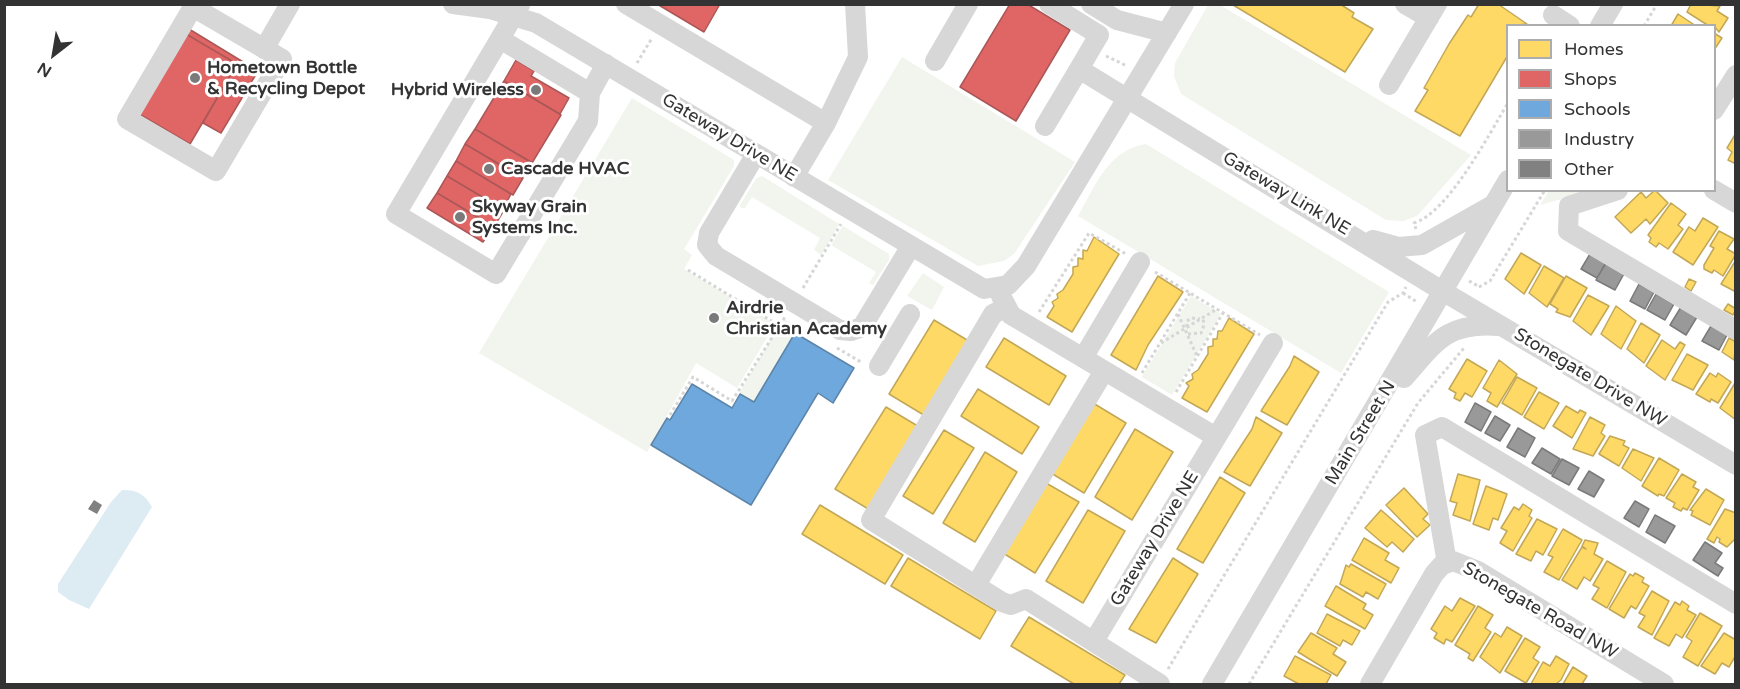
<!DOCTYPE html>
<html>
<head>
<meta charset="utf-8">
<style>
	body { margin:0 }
	#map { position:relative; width:1740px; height:689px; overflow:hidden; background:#fff; font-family:"Varela Round",sans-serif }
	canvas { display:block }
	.frame { position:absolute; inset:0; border:6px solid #333; pointer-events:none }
	.legend { position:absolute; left:1506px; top:24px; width:210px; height:168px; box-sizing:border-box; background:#fff; border:2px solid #adadad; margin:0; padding:8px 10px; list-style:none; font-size:18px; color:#333 }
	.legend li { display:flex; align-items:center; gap:12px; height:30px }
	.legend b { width:30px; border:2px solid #adadad }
	.north { position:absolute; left:24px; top:24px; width:60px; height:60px; -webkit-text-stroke:4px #fff; paint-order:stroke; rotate:211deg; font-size:16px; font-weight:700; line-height:24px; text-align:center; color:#333 }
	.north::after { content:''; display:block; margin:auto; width:21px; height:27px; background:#333; clip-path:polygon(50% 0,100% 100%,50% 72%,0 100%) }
</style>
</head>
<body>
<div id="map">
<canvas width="1740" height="689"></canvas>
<div class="frame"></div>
<ul class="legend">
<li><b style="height:16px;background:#ffd966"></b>Homes</li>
<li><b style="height:16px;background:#e06666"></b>Shops</li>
<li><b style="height:16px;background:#6fa8dc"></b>Schools</li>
<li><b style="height:16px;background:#999"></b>Industry</li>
<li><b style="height:16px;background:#818181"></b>Other</li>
</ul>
<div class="north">N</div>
</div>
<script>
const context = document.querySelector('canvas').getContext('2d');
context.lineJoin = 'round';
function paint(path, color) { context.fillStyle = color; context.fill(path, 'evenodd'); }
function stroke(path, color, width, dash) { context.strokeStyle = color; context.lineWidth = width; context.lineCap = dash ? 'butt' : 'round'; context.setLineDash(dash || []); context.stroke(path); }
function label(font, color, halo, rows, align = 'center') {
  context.font = font + ' "Varela Round",sans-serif'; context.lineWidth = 6; context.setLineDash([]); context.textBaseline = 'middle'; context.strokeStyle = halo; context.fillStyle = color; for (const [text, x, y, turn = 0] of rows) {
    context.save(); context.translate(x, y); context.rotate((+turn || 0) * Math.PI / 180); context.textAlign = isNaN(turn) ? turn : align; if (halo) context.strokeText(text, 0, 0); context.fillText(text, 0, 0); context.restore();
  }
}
paint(new Path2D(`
	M1208,5H1220L1471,155L1417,216L1403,221L1386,220L1181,94L1174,76L1175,63Z
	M902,57L1075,162L1014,254L1004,261L978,266L828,180Z
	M632,98L734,160V166L684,249L692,255L684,269L775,324L737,388L696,363L647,452L479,353Z
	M1146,144L1389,292L1341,373L1078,216C1096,185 1107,151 1146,144Z
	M762,176L839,224L821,255L814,250L820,238L752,197L745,208H741L740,205L756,179Z
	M1549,191H1590L1540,205Z
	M843,226L889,254V260L873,285L869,283L876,272L831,245Z
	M923,273L944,287L932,310L907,296Z
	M1191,296L1221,314L1172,395L1142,377Z
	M783,319L799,326L754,402L739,393Z`), '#f1f5ed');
paint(new Path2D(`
	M122,490C138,490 144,494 152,507L89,609L69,600L58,592V584L111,502Z`), '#ddebf3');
const homes = new Path2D(`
	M1340,4L1354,13L1352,17L1373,29L1345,72L1233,5Z
	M1479,4H1498L1527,24L1508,26V55L1460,136L1415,111L1428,90L1424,88L1449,44L1468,15L1471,17Z
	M1691,4L1720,6L1717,11L1728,18L1719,32L1714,26H1709L1687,12Z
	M1678,14L1696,26H1671Z
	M1714,33L1722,38L1714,50Z
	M1736,133V164L1728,160L1732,152L1727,148Z
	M1655,190L1668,203L1650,224L1646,219L1631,233L1615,217L1641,192L1646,198Z
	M1671,203L1686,214L1678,225L1683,229L1668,249L1659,243L1656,247L1649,242L1651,238L1648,235Z
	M1703,218L1718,227L1693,265L1673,252L1689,227L1695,231Z
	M1719,231L1734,239L1727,249L1736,254L1723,276L1714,270L1712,273L1704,269V265L1714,248L1710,246Z
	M1094,237L1119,254L1072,332L1047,317L1054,306L1052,302L1058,298L1057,294L1063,290L1073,274V267L1078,266V258L1083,259V250L1087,251Z
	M1521,253L1541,265L1524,294L1505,279Z
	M1736,260V292L1721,284Z
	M1544,266L1564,278L1547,307L1529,293Z
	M1158,276L1183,292L1148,345L1136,370L1111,355Z
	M1566,276L1587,288L1570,317L1556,312L1558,309L1550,304Z
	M1689,279L1696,282L1691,291L1685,287Z
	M1588,295L1609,306L1591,335L1573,321Z
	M1728,304L1736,309L1733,315L1724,310Z
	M1616,306L1636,321L1621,349L1601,334Z
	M1229,318L1254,334L1207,412L1182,398L1189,386L1186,383L1193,379L1192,374L1198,370L1208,354V347L1213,346V339H1217L1218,331H1222Z
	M934,320L972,343L927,417L889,394Z
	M1641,323L1660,335L1644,363L1627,349Z
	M1004,338L1066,376L1049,405L986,367Z
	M1729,338L1736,342L1734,360L1722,352Z
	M1662,340L1675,349L1680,342L1685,345L1665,380L1646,366Z
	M1687,354L1708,365L1693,390L1672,380Z
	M1294,356L1319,372L1287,425L1261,411L1290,366Z
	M1467,359L1487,371L1472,397L1465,393L1460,401L1454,398L1456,393L1449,389Z
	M1499,360L1517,374L1497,407L1487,401L1491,393L1483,388Z
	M1710,373L1716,377L1718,373L1731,382L1718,403L1711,399L1710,402L1696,394Z
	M1517,377L1537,388L1522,415L1502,403Z
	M1735,383H1736V420L1720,408Z
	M978,389L1039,427L1022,454L961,416Z
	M1539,392L1559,403L1544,429L1524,417Z
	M1093,403L1126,423L1084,493L1051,473Z
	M1566,406L1578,413L1580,410L1586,413L1572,438L1553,426Z
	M886,407L921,428L870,510L835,489Z
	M1256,417L1282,433L1250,486L1224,472L1252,429Z
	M1590,417L1605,425L1601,433L1605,436L1593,456L1573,449Z
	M1135,429L1173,452L1132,520L1095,497Z
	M944,430L974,448L933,514L903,496Z
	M1610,436L1625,441L1623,445L1629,448L1619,466L1599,454Z
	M1633,449L1654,458L1641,481L1622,468Z
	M985,452L1017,472L975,542L943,523Z
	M1659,458L1679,470L1664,496L1659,494L1658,496L1642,486Z
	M1458,474L1480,480L1470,521L1453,515L1457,503L1450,501Z
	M1682,474L1696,482L1693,487L1699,490L1687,510L1683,508L1681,511L1673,507L1675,503L1666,498Z
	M1220,477L1245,493L1203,563L1177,549Z
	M1046,483L1079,502L1035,573L1003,553Z
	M1486,486L1507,494L1498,520L1493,518L1489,530L1473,524Z
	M1404,488L1428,514L1423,519L1430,525L1417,537L1386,505Z
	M1706,489L1724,500L1710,525L1691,515L1693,511L1690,510Z
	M1523,504L1532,510L1529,516L1532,518L1513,551L1500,543L1507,531L1501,528L1514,507L1519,510Z
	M820,505L903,555L885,584L802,534Z
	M1725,509L1736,513V538L1727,547L1719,542L1720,539L1717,537L1714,543L1707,539Z
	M1088,510L1125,531L1083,603L1046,581Z
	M1381,510L1414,539L1403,552L1392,542L1387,547L1365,528Z
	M1537,519L1557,529L1543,555L1536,551L1531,561L1516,554Z
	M1563,529L1582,540L1559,580L1544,572L1553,557L1548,555Z
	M1364,538L1389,553L1385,560L1399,568L1391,583L1352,560Z
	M1585,540L1598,543L1594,554L1603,559L1590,581L1584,577L1577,589L1562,580L1582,547L1586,549L1582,546Z
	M908,558L996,611L980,639L891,586Z
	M1173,558L1198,574L1156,643L1129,629Z
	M1607,561L1626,572L1607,608L1592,599L1599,588L1593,585Z
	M1351,564L1386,584L1378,599L1366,592L1363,597L1340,584L1346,565L1349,567Z
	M1635,573L1644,578L1642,582L1649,586L1636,609L1631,606L1624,618L1609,609L1630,574L1633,576Z
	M1336,586L1366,604L1363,609L1373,615L1365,629L1325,606Z
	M1652,591L1669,601L1652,635L1638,627L1645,616L1639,613Z
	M1460,598L1475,606L1452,642L1446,639L1444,644L1434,638L1437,633L1431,629L1445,606L1452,611Z
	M1682,601L1689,606L1687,610L1696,615L1682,638L1676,634L1669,646L1654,638L1675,602L1680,605Z
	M1478,606L1493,615L1485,628L1491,632L1473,661L1468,658L1470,654L1455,645Z
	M1700,613L1722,626L1698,666L1683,657L1692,641L1686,637Z
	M1327,614L1360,631L1352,645L1343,640L1340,646L1317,633Z
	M1029,617L1125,675L1119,684H1074L1011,646Z
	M1507,627L1522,636L1500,673L1480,657L1495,633L1501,637Z
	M1311,633L1337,648L1333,654L1346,662L1337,676L1298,652Z
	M1724,633L1736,640V655L1729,667L1722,663L1715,674L1701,666Z
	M1525,638L1540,647L1533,658L1539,662L1526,683L1505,671Z
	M1295,656L1331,675L1326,684H1299L1284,676Z
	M1556,656L1569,664L1561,680L1556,684H1531L1543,662L1550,666Z
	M1573,667L1587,676L1582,684H1563Z`);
paint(homes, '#ffd966');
stroke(homes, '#c2a757', 1.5);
const shops = new Path2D(`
	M657,4H720L704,32Z
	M1010,4H1027L1070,30L1016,121L960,87Z
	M189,29L258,71L221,133L203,123L237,64L186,34Z
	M186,34L237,64L190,144L139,114Z
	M516,60L534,71L531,76L569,98L560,114L504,81Z
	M504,81L561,115L532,163L475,129Z
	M475,129L531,162L522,178L465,144Z
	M465,144L523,178L513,195L456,161Z
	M456,161L511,194L503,209L447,176Z
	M447,176L504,210L494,227L437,193Z
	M437,193L493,226L483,242L427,208Z`);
paint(shops, '#e06666');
stroke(shops, '#ac5757', 1.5);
const schools = new Path2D(`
	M795,333L854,368L833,403L818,393L751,505L651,445L667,418L670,420L692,384L732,408L740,394L754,402Z`);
paint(schools, '#6fa8dc');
stroke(schools, '#5d85a9', 1.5);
const industry = new Path2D(`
	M1590,254L1606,263L1597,278L1581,269Z
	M1606,262L1625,272L1615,290L1596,280Z
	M1639,284L1654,292L1645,309L1630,301Z
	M1656,294L1674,304L1665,320L1647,310Z
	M1681,307L1697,317L1686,335L1670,325Z
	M1711,326L1727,335L1719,350L1702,341Z
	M1475,403L1491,412L1481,431L1465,422Z
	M1495,416L1510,425L1500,441L1485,433Z
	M1518,428L1535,438L1525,457L1507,447Z
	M1542,448L1560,459L1551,474L1532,463Z
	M1562,459L1579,468L1569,485L1552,476Z
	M1589,471L1604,480L1594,497L1578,489Z
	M1635,501L1649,509L1639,527L1624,518Z
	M1655,515L1675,526L1665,543L1646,532Z
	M1705,542L1722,553L1715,563L1723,568L1718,576L1693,560Z`);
paint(industry, '#999');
stroke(industry, '#7a7a7a', 1.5);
paint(new Path2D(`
	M94,500L102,505L97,514L88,509Z`), '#818181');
stroke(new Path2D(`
	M1644,26L1657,4
	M1106,56L1127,66
	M637,63L652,38
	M1416,229L1414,223C1448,213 1489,134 1508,103
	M688,270L778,325
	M1155,272L1260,335
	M1469,281L1480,287
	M1479,287L1490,281L1545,190
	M803,288L841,224
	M1403,293L1417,302
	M1039,312L1089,233L1126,254
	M1178,314L1197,356
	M1187,327V321L1191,318L1200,319
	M1188,334L1201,333L1204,325L1203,318
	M1161,343L1217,309
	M837,348L861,362
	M1142,373L1190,293
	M1176,392L1223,313
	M670,415L693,377L732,401L785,317
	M1168,669L1388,302L1403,293L1406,287
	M1249,684L1418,403L1464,348`), '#d6d6d6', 3, [3, 3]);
stroke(new Path2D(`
	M453,4L490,9L536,23L984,289L1008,285L1026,266L1184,4
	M626,4L826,123L794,177
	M1049,4L1099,35L1079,69
	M1091,4L1117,20L1167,33
	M1405,4L1429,18
	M520,5L396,214L496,274L588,121L590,93L606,64
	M193,7L282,59L216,171L127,119Z
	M1553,15L1570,26
	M1600,26L1613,4
	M500,39L590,93
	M264,49L290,4
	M935,61L968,4
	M1389,85L1437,4
	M1714,110L1736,75
	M826,123L858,57L855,4
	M1045,126L1079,69L1444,292L1736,465
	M756,154L709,233L707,245L716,256L840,330L851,331L862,327L911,246
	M1618,190L1569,206L1568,231L1736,330
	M1714,190L1736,203
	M1373,240L1398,247L1422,245L1491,206
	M1001,296L1011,315L1216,437
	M1007,307L993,314L871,520L1002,602L1011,605L1026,599L1160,684
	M1083,358L1140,262
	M879,366L910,314
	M1404,378C1435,343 1446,322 1498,326
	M1447,563L1425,435L1442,427L1736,604
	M976,585L1104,371
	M1094,641L1273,343
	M1212,684L1508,180
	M1370,684L1434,574L1442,565L1453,561L1478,571L1664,684`), '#d7d7d7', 20);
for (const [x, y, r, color] of [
	[195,78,6,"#7a7a7a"],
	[536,90,6,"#7a7a7a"],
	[489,169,6,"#7a7a7a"],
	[460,217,6,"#7a7a7a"],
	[714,318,6,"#7a7a7a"]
]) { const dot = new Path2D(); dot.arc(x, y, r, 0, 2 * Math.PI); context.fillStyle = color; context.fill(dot); stroke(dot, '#fff', 2); }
label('bold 18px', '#333', '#fff', [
	["Hometown Bottle",207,68],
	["& Recycling Depot",207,89],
	["Hybrid Wireless",524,90,"right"],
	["Cascade HVAC",501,169],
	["Skyway Grain",472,207],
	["Systems Inc.",472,228],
	["Airdrie",726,308],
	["Christian Academy",726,329]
], 'left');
label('18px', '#333', '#fff', [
	["Gateway Drive NE",729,138,31],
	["Gateway Link NE",1286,194,31],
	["Stonegate Drive NW",1590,378,31],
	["Main Street N",1361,433,-59],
	["Gateway Drive NE",1155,539,-59],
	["Stonegate Road NW",1540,611,30]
]);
</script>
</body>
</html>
